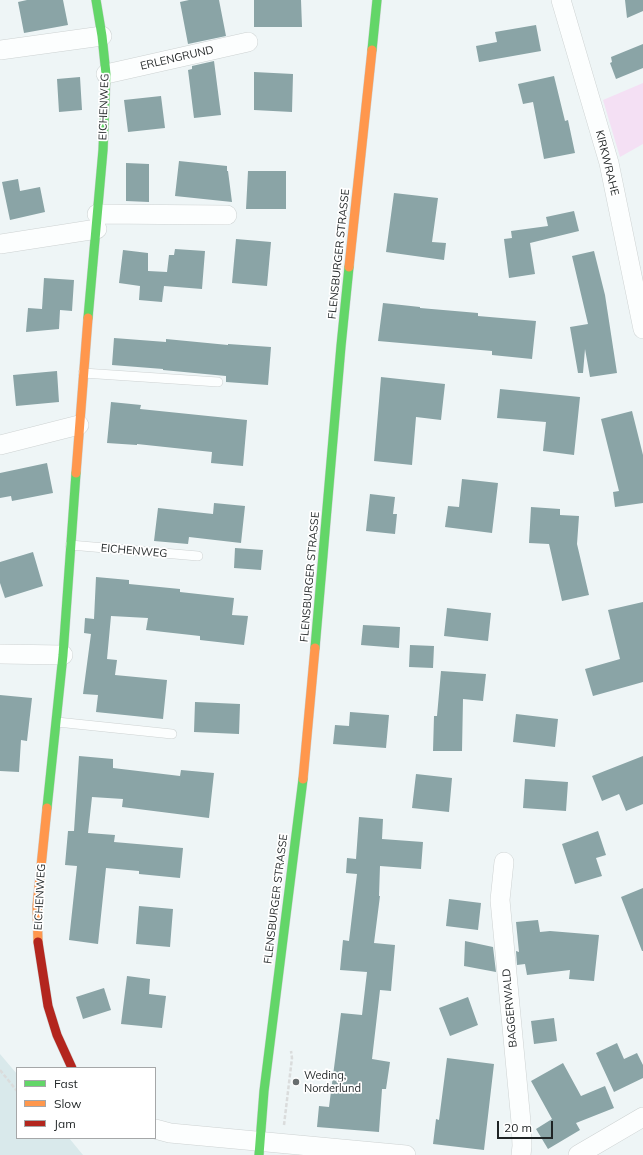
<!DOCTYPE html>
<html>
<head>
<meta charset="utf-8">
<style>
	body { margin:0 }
	#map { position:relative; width:643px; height:1155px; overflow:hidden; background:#eef5f6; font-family:Mulish,sans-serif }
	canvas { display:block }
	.legend { position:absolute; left:16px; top:1067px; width:140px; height:72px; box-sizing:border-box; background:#fff; border:1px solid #a5a7a8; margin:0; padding:5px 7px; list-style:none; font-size:12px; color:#1f2425 }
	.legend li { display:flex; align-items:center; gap:8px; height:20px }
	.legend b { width:20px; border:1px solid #a5a7a8 }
	.scale { position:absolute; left:497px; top:1121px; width:56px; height:18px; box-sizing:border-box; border:2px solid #1f2425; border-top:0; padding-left:5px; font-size:12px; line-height:14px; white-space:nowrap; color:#1f2425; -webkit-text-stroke:3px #fff; paint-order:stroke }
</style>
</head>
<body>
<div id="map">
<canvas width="643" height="1155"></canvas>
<ul class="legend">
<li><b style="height:5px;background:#63d668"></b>Fast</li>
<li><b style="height:5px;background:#ff974d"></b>Slow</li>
<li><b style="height:5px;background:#b3261e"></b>Jam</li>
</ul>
<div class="scale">20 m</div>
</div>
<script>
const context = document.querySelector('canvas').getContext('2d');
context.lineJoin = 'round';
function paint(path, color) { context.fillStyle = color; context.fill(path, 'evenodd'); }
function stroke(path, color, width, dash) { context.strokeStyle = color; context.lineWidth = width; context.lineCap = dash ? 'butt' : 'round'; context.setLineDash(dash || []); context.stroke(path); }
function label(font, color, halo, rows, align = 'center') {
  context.font = font + ' Mulish,sans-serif'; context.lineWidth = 3.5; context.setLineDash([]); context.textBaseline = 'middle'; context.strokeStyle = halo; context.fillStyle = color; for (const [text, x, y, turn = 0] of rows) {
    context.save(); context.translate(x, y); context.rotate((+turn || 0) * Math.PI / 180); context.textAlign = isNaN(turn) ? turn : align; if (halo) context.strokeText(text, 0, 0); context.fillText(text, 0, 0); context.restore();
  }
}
paint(new Path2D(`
	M0,1054L17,1074V1138H69L83,1155H0Z`), '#d9e9eb');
paint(new Path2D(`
	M643,83V144L620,157L603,100Z`), '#f4e0f4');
paint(new Path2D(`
	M27,0H63L68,25L24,33L18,2Z
	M189,0H219L226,36L188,44L180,2Z
	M254,0H301L302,27H254Z
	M625,0H643V11L627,18Z
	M536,25L541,51L479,62L476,46L497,42L495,32Z
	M643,44V68L616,79L610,63L612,62L611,57Z
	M214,61L221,115L194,118L188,70L192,69V66Z
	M254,72L293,74L292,112L254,110Z
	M554,76L565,121L568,120L575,153L544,159L533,102L523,104L518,84Z
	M80,77L82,110L59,112L57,79Z
	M161,96L165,128L128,132L124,100Z
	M179,161L227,166V171H228L232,202L175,196Z
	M126,163L149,164V202L126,201Z
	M248,171H286V209H246Z
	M18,179L20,191L40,187L45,212L10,220L2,182Z
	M394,193L438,198L432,242L446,243L444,260L386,252Z
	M574,211L579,231L530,243L535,274L509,278L504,239L512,238L511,231L548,226L546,217Z
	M236,239L271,242L267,286L232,283Z
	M175,249L205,251L202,289L164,286L162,302L139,300L140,286L119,283L123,250L148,253V271L167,272L169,255H174Z
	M594,251L605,295L617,373L590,377L585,349L583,373H578L570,327L588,324L572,256Z
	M44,278L74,280L72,311L60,310L59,329L26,332L28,308L42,309Z
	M383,303L420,307V308L478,313V316L536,321L532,359L492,355V351L378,341Z
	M114,338L166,342V339L228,345V344L271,347L268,385L226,382V376L163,370V369L112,365Z
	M57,371L59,402L16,406L13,375Z
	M381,377L445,384L441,420L416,417L412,465L374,461Z
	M500,389L580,397L574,455L543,451L546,422L497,418Z
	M111,402L141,405L140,409L247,420L243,466L211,463L212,452L137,444V445L107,443Z
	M632,411L643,455V503L615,507L613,492L619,491L601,419Z
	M47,463L53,493L12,501L11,496L0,498V473Z
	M462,479L498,483L492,533L445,527L448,506L459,507Z
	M370,494L395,497L393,514H397L395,534L366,531Z
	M214,503L245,506L241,543L189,537L188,544L154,541L158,508L213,514Z
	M531,507L560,509V515L579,516L577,544L589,595L562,601L549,544L529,543Z
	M235,548L263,550L261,570L234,568Z
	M33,552L43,586L5,598L0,583V562Z
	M96,577L129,580V584L180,589V592L234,598L232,615L248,616L244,645L200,640V636L146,630L148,618L111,616L107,659L117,660L115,675L167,680L163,719L96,712L98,695L83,694L91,634L84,633L85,618L94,619Z
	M643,602V682L593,696L585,669L620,659L608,610Z
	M447,608L491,613L488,641L444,636Z
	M363,625L400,627L399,648L361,645Z
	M410,645L434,646L433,668L409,667Z
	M441,671L486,674L483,701L463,699L462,751H433L434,716H437Z
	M0,695L32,698L27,741L21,740L19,772L0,771Z
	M195,702L240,704L239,734L194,732Z
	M350,712L389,715L386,748L333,744L335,725L349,726Z
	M516,714L558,719L555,747L513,742Z
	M79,756L113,759V768L180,776L181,770L214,773L209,818L122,807L123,799L92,797L88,833L115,835L114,842L183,848L180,878L139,874V871L106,868L98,944L69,940L77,866L65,865L68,831H74Z
	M643,756V804L626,811L619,794L602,801L592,776Z
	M416,774L452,778L449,812L412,808Z
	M525,779L568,782L566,811L523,808Z
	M359,817L383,819L382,839L423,842L421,869L380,866L379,896H380L374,943L395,945L391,991L380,990L372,1059L390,1062L386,1089H382L379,1132L317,1127L319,1106L329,1107L341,1013L362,1015L367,972L340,970L343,940L349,941L357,874L346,873L347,858L356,859Z
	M598,831L606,855L596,858L602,876L575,884L562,844Z
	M643,888V951H642L621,897Z
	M449,899L481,903L478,930L446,926Z
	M139,906L173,909L170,947L136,944Z
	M538,920L540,932L550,931L599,935L594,981L569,979L570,970L527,975L525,964L517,965L516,951L519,952L516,922Z
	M465,941L493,947L496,972L464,966Z
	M127,976L150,979L149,994L166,996L162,1028L121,1024Z
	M104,988L111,1010L83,1019L76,997Z
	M468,997L478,1025L450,1036L439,1008Z
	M554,1018L557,1041L534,1044L531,1021Z
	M617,1043L624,1059L637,1053L643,1065V1078L614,1092L596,1053Z
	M447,1058L494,1064L484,1150L433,1144L436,1119L439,1120Z
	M563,1063L581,1096L605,1086L614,1108L576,1123L580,1130L548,1149L536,1129L552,1119L531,1081Z`), '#8aa4a6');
const lane = new Path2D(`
	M83,373L218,382
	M70,545L198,556
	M57,722L172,734`);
const street = new Path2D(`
	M561,0L609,163L643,329
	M0,50L102,36
	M106,74L248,42
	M97,214L227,215
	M0,244L97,229
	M0,445L79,425
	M0,654L63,655
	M504,862L500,900L521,1122L522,1146L521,1155
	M155,1129L170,1133L406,1155
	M578,1155L643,1117`);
const fast = new Path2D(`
	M372,50L377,0
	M88,318L103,150L106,74L102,36L96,0
	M315,648L341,346L349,267
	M47,808L63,655L76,473
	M259,1155L264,1091L303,779`);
const slow = new Path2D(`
	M349,267L372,50
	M76,473L88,318
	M303,779L315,648
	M38,942L37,906L47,808`);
const jam = new Path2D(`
	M38,942L48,1006L57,1035L72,1068`);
stroke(lane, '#cdd2d2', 10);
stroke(street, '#cdd2d2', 20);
stroke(fast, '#cdd2d2', 10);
stroke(slow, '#cdd2d2', 10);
stroke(jam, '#cdd2d2', 10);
stroke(new Path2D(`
	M0,1070L17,1091
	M284,1125L292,1058L291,1051`), '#dadcdc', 2.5, [4, 2]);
stroke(lane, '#fcfefe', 9);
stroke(street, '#fcfefe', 19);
stroke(fast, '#63d668', 9);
stroke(slow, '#ff974d', 9);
stroke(jam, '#b3261e', 9);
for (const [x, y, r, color] of [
	[296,1082,4,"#676d6e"]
]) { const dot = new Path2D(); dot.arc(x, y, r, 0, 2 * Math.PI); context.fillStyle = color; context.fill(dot); stroke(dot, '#fff', 1.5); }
label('11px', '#1f2425', '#fff', [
	["ERLENGRUND",177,58,-13],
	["EICHENWEG",104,107,-88],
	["KIRKWRAHE",607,163,76],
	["FLENSBURGER STRASSE",339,254,-84],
	["EICHENWEG",134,551,5],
	["FLENSBURGER STRASSE",310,577,-85],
	["EICHENWEG",40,897,-87],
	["FLENSBURGER STRASSE",276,899,-83],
	["BAGGERWALD",510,1008,-95]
]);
label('11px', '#1f2425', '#fff', [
	["Weding,",304,1076],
	["Norderlund",304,1089]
], 'left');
</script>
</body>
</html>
